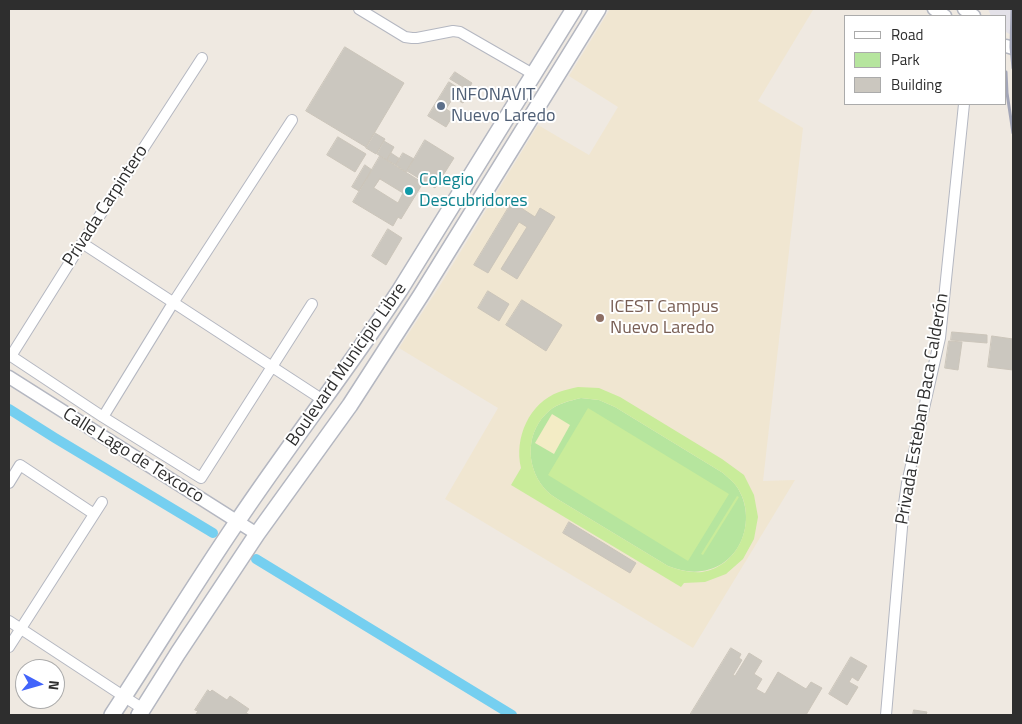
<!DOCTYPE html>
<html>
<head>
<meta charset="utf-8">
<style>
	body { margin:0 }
	#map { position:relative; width:1022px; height:724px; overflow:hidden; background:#efe9e1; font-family:"Titillium Web",sans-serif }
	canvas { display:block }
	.frame { position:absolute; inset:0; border:10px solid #2e2e2e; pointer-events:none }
	.legend { position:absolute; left:844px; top:15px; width:162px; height:90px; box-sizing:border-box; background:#fff; border:1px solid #ababab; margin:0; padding:6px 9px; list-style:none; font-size:15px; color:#2e2e2e }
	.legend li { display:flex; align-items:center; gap:10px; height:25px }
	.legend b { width:25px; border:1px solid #ababab }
	.north { position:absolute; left:15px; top:659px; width:50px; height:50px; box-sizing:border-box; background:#fff; border:1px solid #ababab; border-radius:50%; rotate:96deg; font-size:14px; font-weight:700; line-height:20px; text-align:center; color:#2e2e2e }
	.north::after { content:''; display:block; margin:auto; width:18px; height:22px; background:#4264fb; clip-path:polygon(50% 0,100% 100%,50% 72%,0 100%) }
</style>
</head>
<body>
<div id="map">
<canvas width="1022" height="724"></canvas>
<div class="frame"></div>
<ul class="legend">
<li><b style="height:6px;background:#fff"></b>Road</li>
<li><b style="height:14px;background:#b6e59e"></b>Park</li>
<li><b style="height:14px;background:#cbc7bf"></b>Building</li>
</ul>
<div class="north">N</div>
</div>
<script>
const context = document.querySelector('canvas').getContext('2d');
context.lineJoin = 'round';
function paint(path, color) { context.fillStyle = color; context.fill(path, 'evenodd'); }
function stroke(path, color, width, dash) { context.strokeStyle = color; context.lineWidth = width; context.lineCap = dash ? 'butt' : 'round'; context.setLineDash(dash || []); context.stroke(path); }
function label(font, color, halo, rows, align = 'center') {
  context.font = font + ' "Titillium Web",sans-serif'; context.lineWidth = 4; context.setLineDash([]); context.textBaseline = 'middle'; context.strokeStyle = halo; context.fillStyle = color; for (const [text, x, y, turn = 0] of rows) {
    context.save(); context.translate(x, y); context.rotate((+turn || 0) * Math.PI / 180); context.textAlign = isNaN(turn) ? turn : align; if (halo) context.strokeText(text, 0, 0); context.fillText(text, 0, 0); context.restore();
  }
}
paint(new Path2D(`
	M988,9H1013V36L1006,32V16H991Z`), '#e3e1e8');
paint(new Path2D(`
	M610,9H811L813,10L758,101L803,128L763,481L795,480L693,648L445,499L498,408L399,348L439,287L538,125L589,155L618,107L569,76Z`), '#f0e6d1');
paint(new Path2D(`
	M581,398L599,400L615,407L723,473C728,478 734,482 737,487C758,519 741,566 702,571C690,573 679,570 668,566L559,500C554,497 548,493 544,488C525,465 526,431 549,411C558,403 570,401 581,398Z`), '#b6e59e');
paint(new Path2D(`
	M552,414L570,425L554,454L535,443Z`), '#f3ecc5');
paint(new Path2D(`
	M578,387L599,388L620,397L722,459L744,475L754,495L758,517L754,539L743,559L726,574L705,582L684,583L681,587L511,485L521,468C514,438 529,403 559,392C565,390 572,388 578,387ZM581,398L599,400L615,407L723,473C728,478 734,482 737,487C758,518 741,566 702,572C690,573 679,570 668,566L559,500C554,497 548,493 544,488C525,465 526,431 549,411C558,403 569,401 581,398Z
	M588,408L729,494L688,561L548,475Z
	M737,496L739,497L703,555L701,554Z`), '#c9ec9a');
stroke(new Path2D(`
	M9,409L55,438L213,533
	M256,559L512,715`), '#75cff0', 10);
const building = new Path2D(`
	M345,47L404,83L366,147L306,111Z
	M455,72L472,83L468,90L450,79Z
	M449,82L468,94L463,103L453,98L446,109L454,114L446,127L428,116Z
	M375,133L385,139L376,154L366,148Z
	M338,137L366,154L355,172L327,155Z
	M425,140L454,158L435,188L407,171Z
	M384,141L394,147L387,160L377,154Z
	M391,153L400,159L396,165L387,160Z
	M403,153L414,159L406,172L396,165Z
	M380,156L423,183L401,219L398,217L393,226L353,202ZM380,179L403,193L398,203L374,188Z
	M365,165L372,170L359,191L352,187Z
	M512,202L535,217L540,208L555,217L517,279L501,269L527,227L519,222L488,273L474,265Z
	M388,229L402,238L386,265L372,256Z
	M488,291L509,304L499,321L478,308Z
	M522,300L562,325L546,351L506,325Z
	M952,332L987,335V343L951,340Z
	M992,336L1013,339V370L988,367Z
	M949,341L962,342L958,370L945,368Z
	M569,522L636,563L630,573L563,533Z
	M731,648L741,654L739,658L742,660L733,675L735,676L749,653L762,661L754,674L762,679L756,689L765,694L778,672L806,689L811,682L822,688L806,715H690Z
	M851,657L867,666L858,681L852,677L849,682L858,687L847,705L829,694Z
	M208,690L210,692L212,690L227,700L230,696L249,709L246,713L250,715H199L196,714L198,711L195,710Z
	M914,710L927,712L926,715H913Z`);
paint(building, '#cbc7bf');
stroke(building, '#cbc5ba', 1);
const minor = new Path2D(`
	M359,9L405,37L412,38H417L453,31L460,32L533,74
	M202,58L82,243L11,356L103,417L201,478L312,304
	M82,243L323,400
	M103,417L173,303L292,120
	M9,483L20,465L94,514
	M9,621L143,709
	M9,647L102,502
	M886,715L904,504L907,483L940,338L964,104`);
const tertiary = new Path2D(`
	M934,9L945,16
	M964,9L974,16
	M1006,46L1013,48
	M9,377L257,534`);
const secondary = new Path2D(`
	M112,715C154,651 194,585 237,522C290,443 348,369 400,290L574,9
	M139,715L178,653L257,534L350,405L421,295L598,9`);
stroke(minor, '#b4b7c1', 12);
stroke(tertiary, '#b4b7c1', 15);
stroke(secondary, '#b4b7c1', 18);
stroke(minor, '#fff', 10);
stroke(tertiary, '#fff', 12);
stroke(secondary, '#fff', 15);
stroke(new Path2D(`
	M1012,9L1011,47L1013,68
	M1006,72L1007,93L1013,133`), '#a3a6b8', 3);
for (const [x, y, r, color] of [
	[441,106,5,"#5c6f8a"],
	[409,191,5,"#0f9aa8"],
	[600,318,5,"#8d6e63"]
]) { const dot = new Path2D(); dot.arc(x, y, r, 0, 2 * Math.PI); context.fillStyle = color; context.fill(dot); stroke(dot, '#fff', 2); }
label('18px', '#4e5e75', '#fff', [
	["INFONAVIT",451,96],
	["Nuevo Laredo",451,117]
], 'left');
label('18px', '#0d838f', '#fff', [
	["Colegio",419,181],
	["Descubridores",419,202]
], 'left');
label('18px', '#2e2e2e', '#fff', [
	["Privada Carpintero",106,206,-57],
	["Boulevard Municipio Libre",347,365,-55],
	["Privada Esteban Baca Calderón",923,409,-80],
	["Calle Lago de Texcoco",133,456,32]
]);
label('18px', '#785e54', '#fff', [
	["ICEST Campus",610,308],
	["Nuevo Laredo",610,329]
], 'left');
</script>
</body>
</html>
